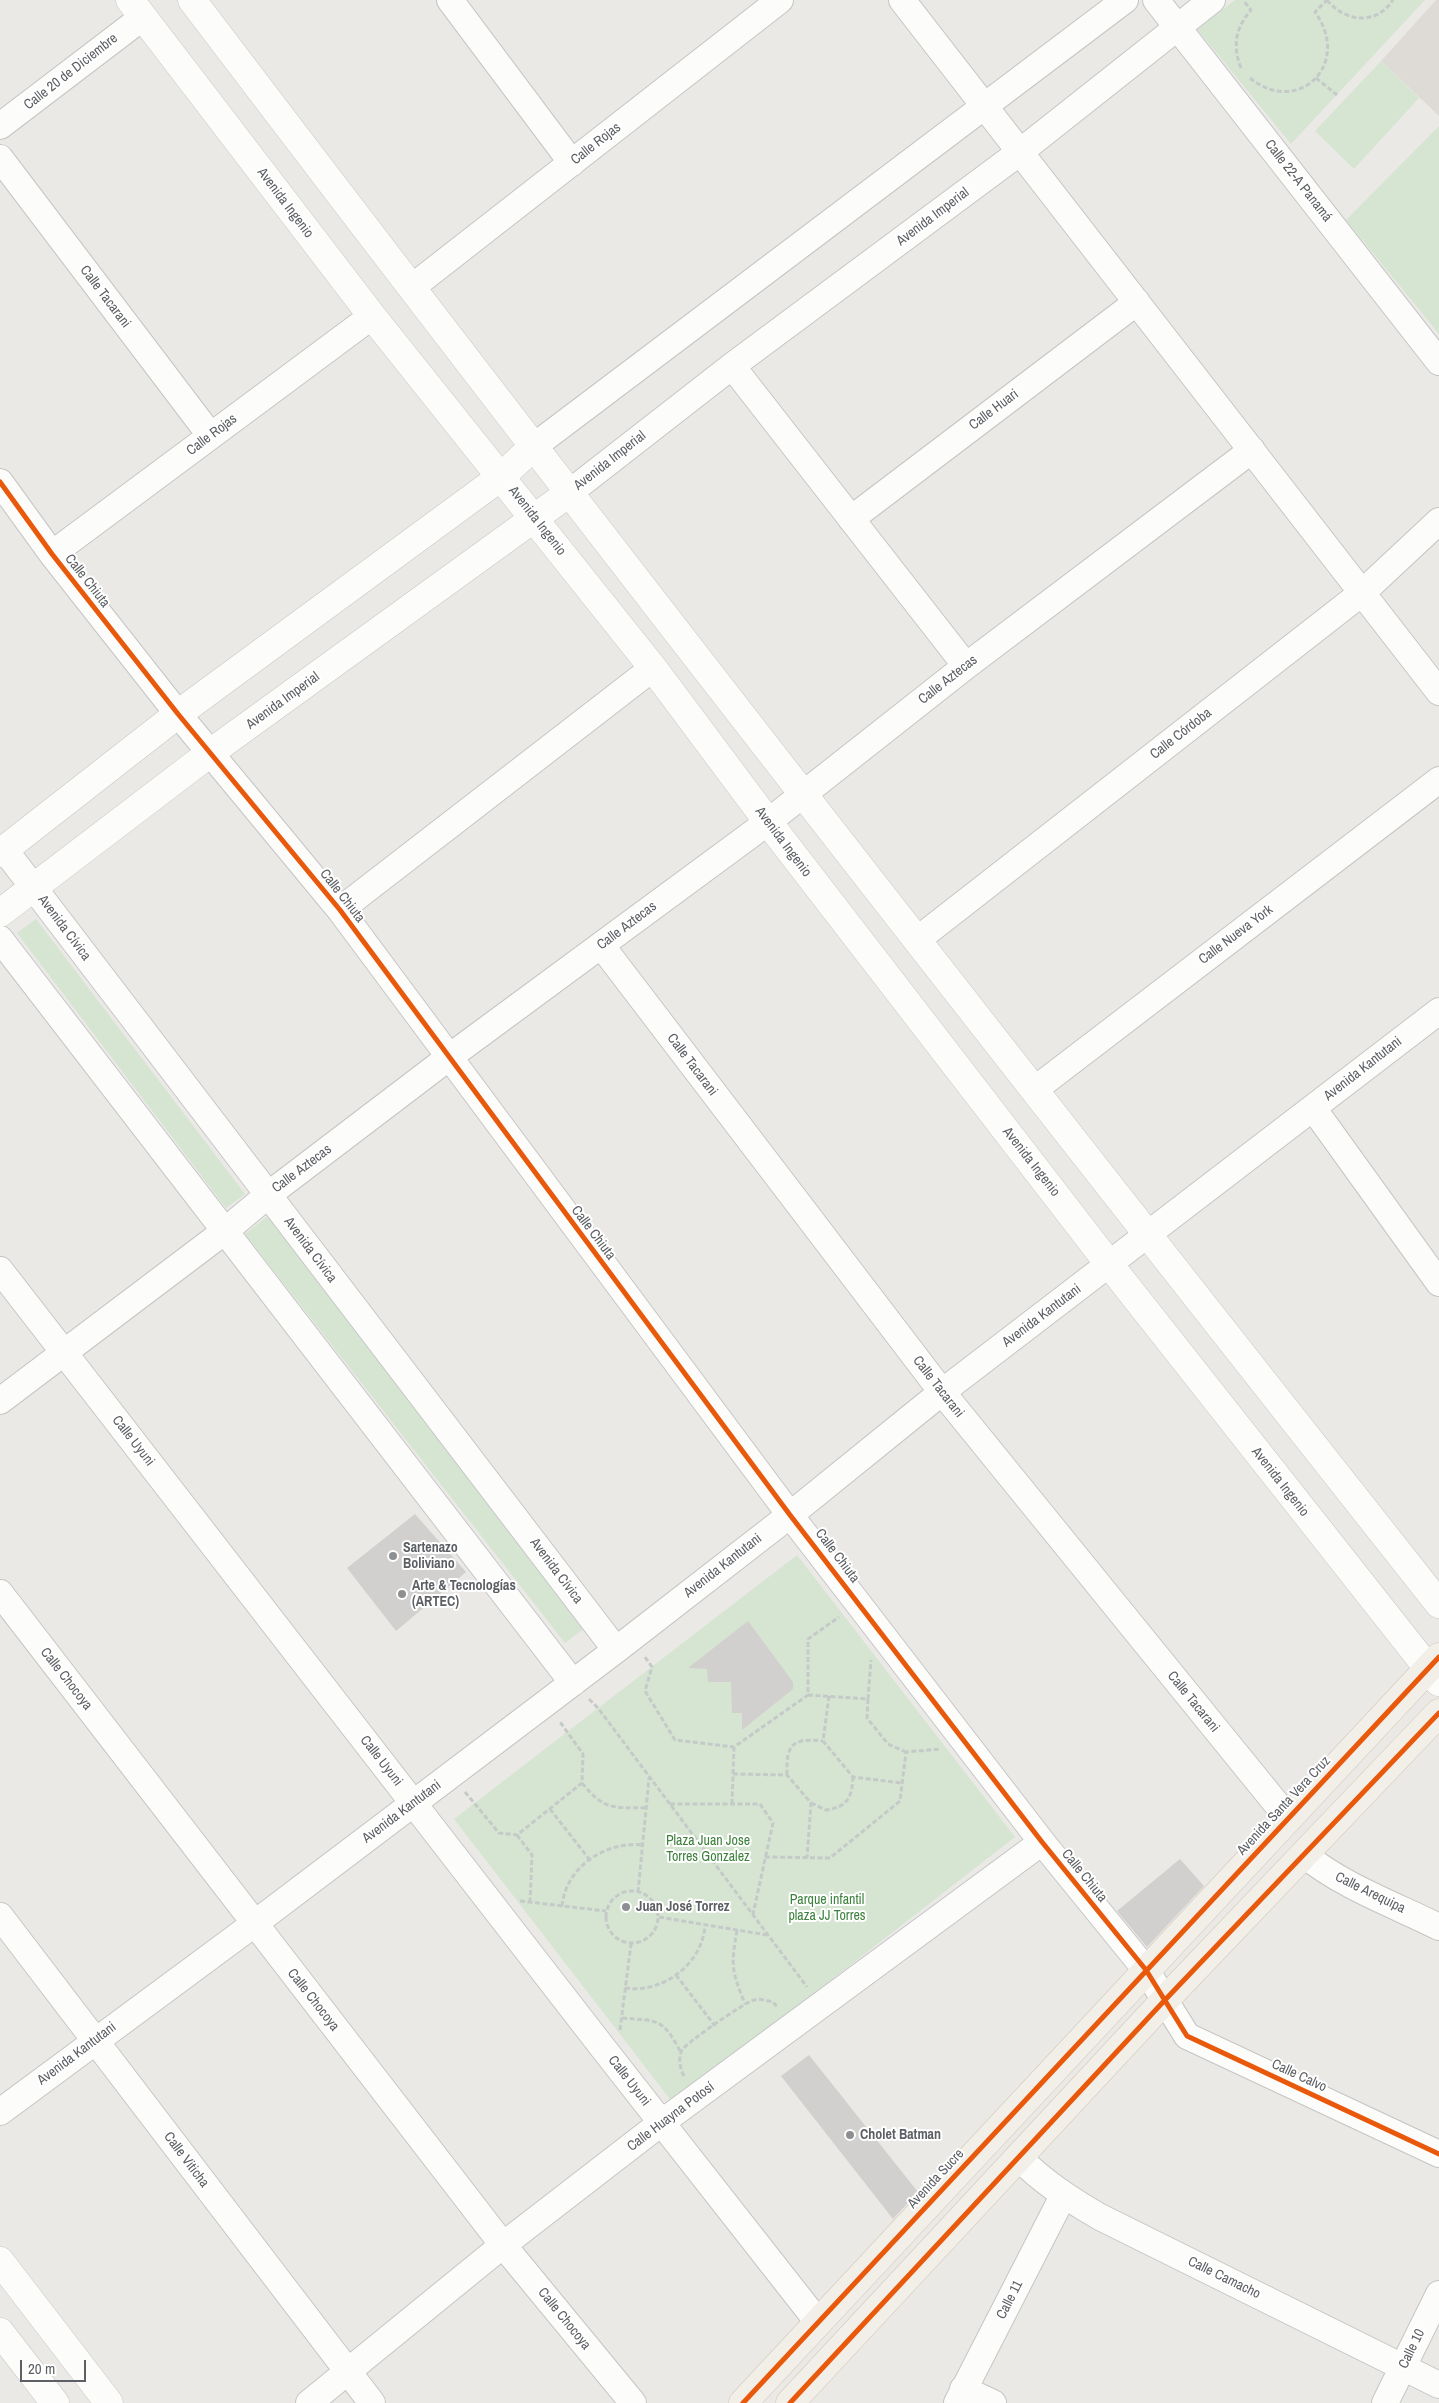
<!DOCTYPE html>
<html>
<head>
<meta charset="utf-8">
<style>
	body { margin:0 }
	#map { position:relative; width:1439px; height:2403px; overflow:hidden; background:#ebe9e6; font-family:"Archivo Narrow",sans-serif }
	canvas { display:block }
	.scale { position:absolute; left:20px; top:2360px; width:66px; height:22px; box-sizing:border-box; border:2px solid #5c5f63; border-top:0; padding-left:6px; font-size:15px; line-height:18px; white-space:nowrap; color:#5c5f63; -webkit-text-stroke:4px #fff; paint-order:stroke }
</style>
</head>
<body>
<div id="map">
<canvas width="1439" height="2403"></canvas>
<div class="scale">20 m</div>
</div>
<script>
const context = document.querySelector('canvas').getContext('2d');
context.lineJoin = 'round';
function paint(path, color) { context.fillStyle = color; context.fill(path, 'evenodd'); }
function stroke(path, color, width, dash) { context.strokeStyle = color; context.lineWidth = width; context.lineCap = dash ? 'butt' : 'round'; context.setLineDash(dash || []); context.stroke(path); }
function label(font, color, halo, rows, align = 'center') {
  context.font = font + ' "Archivo Narrow",sans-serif'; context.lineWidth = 4; context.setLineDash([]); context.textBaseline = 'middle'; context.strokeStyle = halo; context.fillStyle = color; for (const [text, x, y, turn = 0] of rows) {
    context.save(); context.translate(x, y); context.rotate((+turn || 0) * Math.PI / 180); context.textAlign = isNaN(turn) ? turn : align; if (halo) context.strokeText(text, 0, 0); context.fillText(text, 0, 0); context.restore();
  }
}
paint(new Path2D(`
	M1436,0H1439V116L1381,61Z`), '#dedbd6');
paint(new Path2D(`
	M1235,0H1425L1291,144L1197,29Z
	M1381,61L1419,98L1354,169L1315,131Z
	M1439,126V334L1346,220Z
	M36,919L245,1194L226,1208L17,933Z
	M268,1216L589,1625L565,1643L245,1234Z
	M797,1555L1015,1837L673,2103L454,1819Z`), '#d5e5d2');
paint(new Path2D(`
	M415,1514L466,1572L396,1631L347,1568Z
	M748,1621L793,1682V1689L742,1730V1713H732L731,1682H708L707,1669L688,1668Z
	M1180,1859L1204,1886L1147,1947L1117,1911Z
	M809,2055L918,2192L893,2219L781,2076Z`), '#d1d0cf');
const street = new Path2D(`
	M450,0L572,163
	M902,0L1439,692
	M1156,0L1439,362
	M0,126L143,17
	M0,158L210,435
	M411,288L780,0
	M732,366L966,666
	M533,447L1125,0
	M0,482L52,554L178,714L340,910L790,1515L1042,1842L1146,1970L1187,2036L1439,2154
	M569,493L732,366L1020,152L1212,0
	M851,519L1137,302
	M52,554L372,316
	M4,849L616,1650
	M340,910L653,668
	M0,939L573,1683
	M917,940L1363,592L1439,521
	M601,945L942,1392L1288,1818
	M1034,1090L1439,780
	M1313,1108L1439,1283
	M0,1270L603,2048L818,2322
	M0,1401L225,1231L268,1195L448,1058L768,822L966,666L1252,450
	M0,1593L503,2245L633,2403
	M1305,1855C1340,1885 1397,1906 1439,1927
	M0,1916L372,2403
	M0,2112L254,1924L616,1650L790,1515L942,1392L1439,1011
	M1018,2157C1043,2182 1069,2199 1100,2217L1439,2385
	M963,2389L993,2403
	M309,2403L503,2245L661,2123L1042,1842
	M957,2403L1063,2196
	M1385,2403L1439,2294`);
const secondary = new Path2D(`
	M130,0L372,316L653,668L768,822L1109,1264L1439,1682
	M192,0C601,539 1019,1073 1439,1604
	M0,853L178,714L502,476L533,447
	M0,913L210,753L569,493
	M0,2261L109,2403
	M0,2332L55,2403`);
const primary = new Path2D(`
	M743,2403L1439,1657
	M790,2403L1164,2001L1439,1713`);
stroke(street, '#c5c5c6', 28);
stroke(secondary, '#c8c7c7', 29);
stroke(primary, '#d1c8b6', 29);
stroke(new Path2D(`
	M1327,0C1345,22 1376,26 1393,0
	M1241,68C1232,46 1236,27 1251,10L1243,0
	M1250,78C1297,117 1353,65 1315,12L1327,0
	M1316,78L1337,95
	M645,1657L652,1667L645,1691L675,1740L734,1747L808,1695V1639L839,1617
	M808,1695L868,1699L871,1660
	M829,1696L823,1741L853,1777L902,1783
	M589,1699L598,1708L807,1987
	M868,1699L867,1718L888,1744L906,1752
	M733,1774L787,1775L811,1803L807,1858
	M787,1775C786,1744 792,1738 823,1741
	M582,1783C605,1811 612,1807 646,1808
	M465,1792L499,1833L517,1835L582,1783L583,1754L560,1722
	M811,1803L826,1810C847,1807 852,1798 853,1777
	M670,1804H760L773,1823L753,1914
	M732,1804L734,1747
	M550,1809L589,1859
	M517,1835L532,1855L530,1902
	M765,1857L830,1858L900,1801L906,1752L941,1749
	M606 1917a26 26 0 1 1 52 0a26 26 0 1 1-52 0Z
	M638,1892L649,1778
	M520,1901L606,1911
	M562,1906C566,1867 605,1841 643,1845
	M659,1917L767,1935
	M737,1930C731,1966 731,1969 745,2004
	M676,1975L715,2026
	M625,1988C662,1994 703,1964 705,1925
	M622,2018C659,2021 663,2018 681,2053
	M620,2030L631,1944
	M684,2076C680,2069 678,2058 682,2050C686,2043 745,2002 754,2000C760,1998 768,2001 773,2002L778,2008`), '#c5cac8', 3, [5, 2.5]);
stroke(street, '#fcfcfb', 26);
stroke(secondary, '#fcfcfb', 28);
stroke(primary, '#f2efe8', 28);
stroke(new Path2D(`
	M0,482L52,554L178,714L340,910L790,1515L1042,1842L1146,1970L1187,2036L1439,2154
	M743,2403L1439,1657
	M790,2403L1164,2001L1439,1713`), '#e8590c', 5);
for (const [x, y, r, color] of [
	[393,1556,5,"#8e8f91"],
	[402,1594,5,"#8e8f91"],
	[626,1907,5,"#8e8f91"],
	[850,2135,5,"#8e8f91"]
]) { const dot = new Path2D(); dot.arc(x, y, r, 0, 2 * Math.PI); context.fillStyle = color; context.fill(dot); stroke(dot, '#fff', 2); }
label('14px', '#5c5f63', '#fff', [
	["Calle 20 de Diciembre",71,72,-38],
	["Calle Rojas",596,144,-38],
	["Calle 22-A Panamá",1298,181,52],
	["Avenida Ingenio",285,203,53],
	["Avenida Imperial",933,217,-37],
	["Calle Tacarani",105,297,53],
	["Calle Huari",994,410,-37],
	["Calle Rojas",212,435,-37],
	["Avenida Imperial",610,461,-38],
	["Avenida Ingenio",537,521,52],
	["Calle Chiuta",87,581,52],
	["Calle Aztecas",948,680,-38],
	["Avenida Imperial",283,701,-36],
	["Calle Córdoba",1181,734,-38],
	["Avenida Ingenio",783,842,53],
	["Calle Chiuta",342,896,52],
	["Calle Aztecas",627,926,-37],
	["Avenida Cívica",64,928,53],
	["Calle Nueva York",1236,935,-37],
	["Calle Tacarani",692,1065,53],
	["Avenida Kantutani",1363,1069,-38],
	["Avenida Ingenio",1031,1162,52],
	["Calle Aztecas",302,1169,-37],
	["Calle Chiuta",593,1233,53],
	["Avenida Cívica",310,1250,53],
	["Avenida Kantutani",1042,1316,-37],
	["Calle Tacarani",938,1387,52],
	["Calle Uyuni",133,1441,52],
	["Avenida Ingenio",1280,1482,52],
	["Calle Chiuta",837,1556,53],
	["Avenida Kantutani",723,1566,-38],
	["Avenida Cívica",556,1571,53],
	["Calle Chocoya",66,1679,52],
	["Calle Tacarani",1193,1702,51],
	["Calle Uyuni",381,1761,52],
	["Avenida Santa Vera Cruz",1284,1806,-47],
	["Avenida Kantutani",402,1812,-37],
	["Calle Chiuta",1084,1876,51],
	["Calle Arequipa",1370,1893,26],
	["Calle Chocoya",313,2000,52],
	["Avenida Kantutani",77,2054,-37],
	["Calle Calvo",1299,2076,25],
	["Calle Uyuni",629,2081,52],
	["Calle Huayna Potosí",671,2117,-37],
	["Calle Viticha",186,2160,53],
	["Avenida Sucre",936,2179,-47],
	["Calle Camacho",1224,2278,26],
	["Calle 11",1010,2300,-63],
	["Calle Chocoya",564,2319,51],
	["Calle 10",1412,2349,-64]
]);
label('bold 14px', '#5c5f63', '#fff', [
	["Sartenazo",403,1548],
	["Boliviano",403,1564],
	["Arte & Tecnologías",412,1586],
	["(ARTEC)",412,1602],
	["Juan José Torrez",636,1907],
	["Cholet Batman",860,2135]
], 'left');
label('14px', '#3d813d', '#fff', [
	["Plaza Juan Jose",708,1841],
	["Torres Gonzalez",708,1857],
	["Parque infantil",827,1900],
	["plaza JJ Torres",827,1916]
]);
</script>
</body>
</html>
